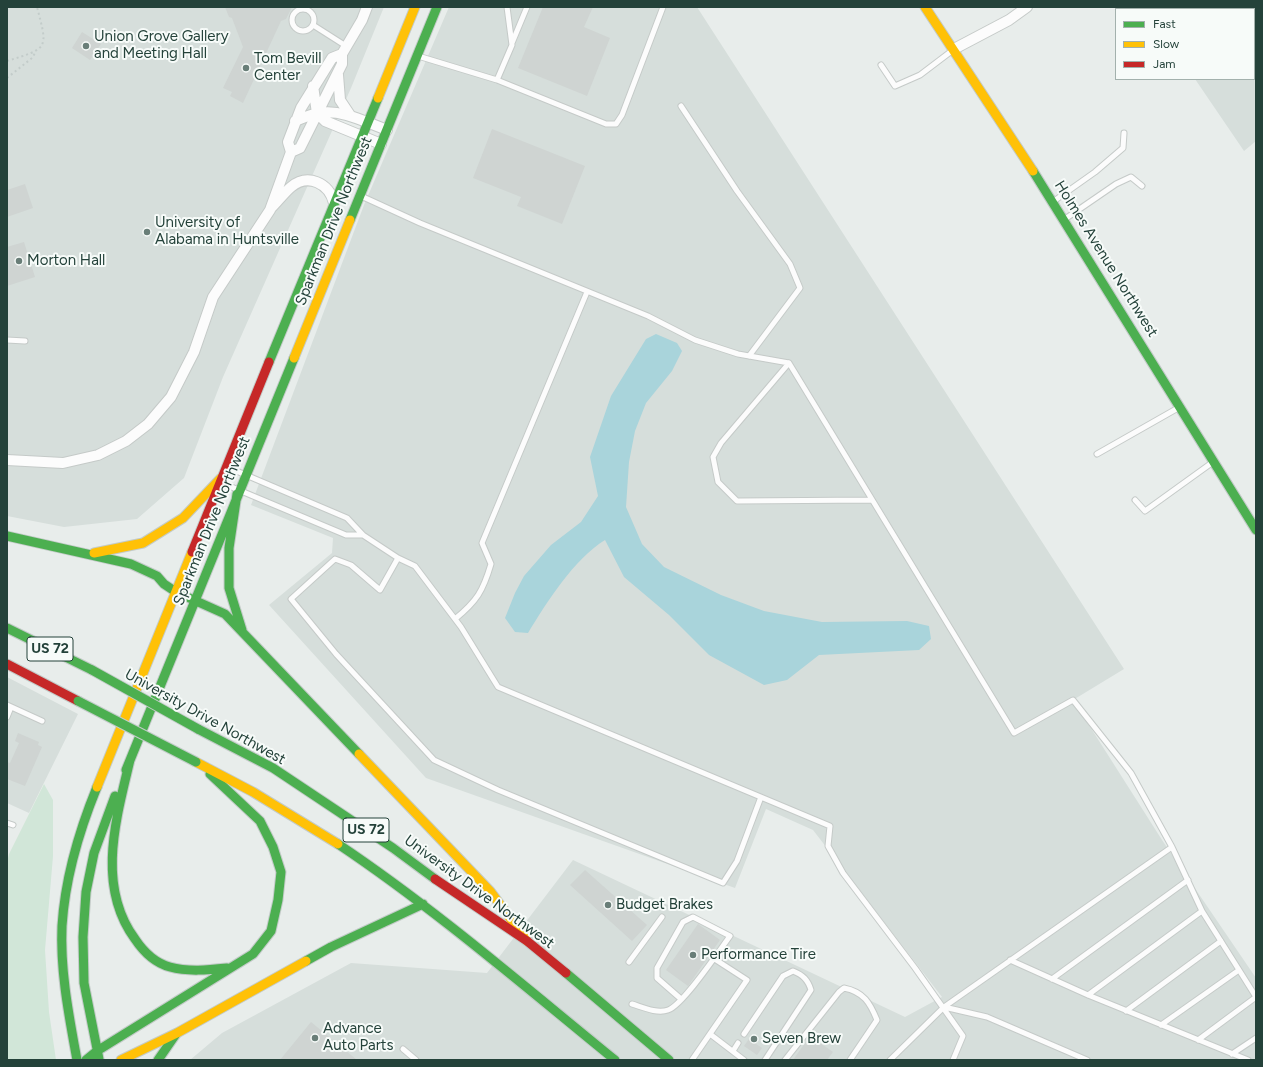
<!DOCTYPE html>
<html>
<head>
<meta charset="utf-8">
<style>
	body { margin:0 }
	#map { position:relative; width:1263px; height:1067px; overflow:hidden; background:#e8edeb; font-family:Figtree,sans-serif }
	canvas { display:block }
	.frame { position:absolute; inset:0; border:8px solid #24423a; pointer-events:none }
	.legend { position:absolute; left:1115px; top:8px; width:140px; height:72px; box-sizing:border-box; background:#f7fbf9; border:1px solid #a3b1ad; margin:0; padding:5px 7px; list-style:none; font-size:12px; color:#24423a }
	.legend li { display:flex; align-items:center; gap:8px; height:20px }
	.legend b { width:20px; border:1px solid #a3b1ad }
</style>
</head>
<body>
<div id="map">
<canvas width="1263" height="1067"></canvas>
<div class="frame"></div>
<ul class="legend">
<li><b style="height:5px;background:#4caf50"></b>Fast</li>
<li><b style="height:5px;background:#ffc107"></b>Slow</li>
<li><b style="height:5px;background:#c62828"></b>Jam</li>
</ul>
</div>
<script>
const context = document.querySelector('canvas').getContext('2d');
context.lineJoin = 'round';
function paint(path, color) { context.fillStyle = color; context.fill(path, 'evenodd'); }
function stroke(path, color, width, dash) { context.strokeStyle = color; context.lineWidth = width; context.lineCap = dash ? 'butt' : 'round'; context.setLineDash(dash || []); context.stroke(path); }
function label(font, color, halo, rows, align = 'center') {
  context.font = font + ' Figtree,sans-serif'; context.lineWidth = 4; context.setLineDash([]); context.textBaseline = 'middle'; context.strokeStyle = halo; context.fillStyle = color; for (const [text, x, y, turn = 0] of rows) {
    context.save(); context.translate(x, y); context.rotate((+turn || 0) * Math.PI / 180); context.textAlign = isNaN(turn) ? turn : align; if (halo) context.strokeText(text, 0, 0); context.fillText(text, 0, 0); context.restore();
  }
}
paint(new Path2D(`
	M7,7H384L351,88L223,377L184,478L137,519L64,527L7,516Z
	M449,7H697L1124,669L1073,700L1162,840L1256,978V1060H190L222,1033L351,963L487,973L573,860L905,1017L942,997L813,830L766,809L735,888L426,778L269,605L332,553L333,538L251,505L364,205Z
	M1146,7H1256V141L1244,151L1195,79H1254V9H1147Z
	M7,677L78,714L29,813L7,803Z`), '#d6dedb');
paint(new Path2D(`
	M44,784L53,800V856L45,950L49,1012L56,1060H7V862L9,854Z`), '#d1e6d8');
paint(new Path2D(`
	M656,334L677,343L682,351L672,371L646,403L635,431L629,462L626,507L642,544L664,567L721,595L764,611L822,622L907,621L929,626L931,639L919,650L819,655L787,680L764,685L709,655L669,615L624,577L605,540C574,559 547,602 528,633L515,632L505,618L515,593L524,576L551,545L581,522L598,496L590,457L611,396L646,339Z`), '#a9d4db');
paint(new Path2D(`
	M225,7H292L286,19L281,21L243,103L230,96L232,92L223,88L243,47L232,18L229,17Z
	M543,7H593L584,27L610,38L587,96L518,68Z
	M82,32L101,44L90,60L72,48Z
	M492,129L585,166L562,224L517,206L521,197L473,178Z
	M25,184L33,208L7,217V190Z
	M24,242L35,277L7,286V247Z
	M18,733L39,742L38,745L42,747L25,786L7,779V762L10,763L19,743L15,741Z
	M585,870L647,925L632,941L570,885Z
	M698,924L720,940L688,986L666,970Z
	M311,1022L357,1060H280Z
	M810,1036L833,1052L827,1060H793Z
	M749,1039L762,1048L757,1055L744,1046Z`), '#cfd4d2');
const lane = new Path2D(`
	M1246,9L1249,7
	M292 20a11 11 0 1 1 22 0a11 11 0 1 1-22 0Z
	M313,25L346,46
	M512,43L527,7
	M418,56L497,80L606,124H616L622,115L663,7
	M881,65L895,86L920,75L953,50
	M497,80L512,45L507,7
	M681,106L737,191L790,264L800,288L749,356
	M361,196L420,223L648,316L695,340L738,354L789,363L1014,733L1073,700L1131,773L1172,847L1202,911L1256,997
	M1054,201L1095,172L1123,148L1124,133
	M1065,219L1116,184L1131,177L1142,186
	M7,340L25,341
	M789,363L721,443L713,457L718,482L737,501L872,500
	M1097,454L1178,408
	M227,467L347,518L363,535L398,558L415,566L461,627L498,687L830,826L828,846L843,873L915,968L963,1036L953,1060
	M222,483L346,535H363
	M1135,500L1145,511L1213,462
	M398,558L380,590L351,565L335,559L291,599L336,654L434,760L498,790L723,883L737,861L761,797
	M455,619C477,601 483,591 491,564L482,543L587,292
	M7,705L42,721
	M7,717L11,707
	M7,823L13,825
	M1010,960L1088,995L1248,1060
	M629,962L662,917
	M1052,979L1188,880
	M1088,995L1202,911
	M632,1004C642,1007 657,1014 668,1010C683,1005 719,951 730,936L693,917L683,922L657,968V978L681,999
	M944,1007L987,1017L1087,1060
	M1126,1011L1221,941
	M1161,1025L1239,970
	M710,1034L744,1060
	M744,1034L783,976L793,971C803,975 808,980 811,990L765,1060
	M1198,1040L1256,997
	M403,1049L416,1060
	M733,1051L738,1043
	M1232,1054L1256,1038
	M692,1060L747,980L713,958
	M785,1060L839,992L844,988C864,992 870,1003 877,1020L850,1060
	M890,1060L944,1007L1172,847`);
const street = new Path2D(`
	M954,49L1009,20L1027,7
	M338,75L340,100L350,115
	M313,86L317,113L325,121L381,144
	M295,121C303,118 311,114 319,113C342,109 365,122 387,130
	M291,152L300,148L342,64V54L362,20L367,7
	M272,207C278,201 284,193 291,187C308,173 329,183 334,203
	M7,460L63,463L98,455L126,441L148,424L171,397L194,352L213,297L270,210L291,152L288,142L301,108L332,58L342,54`);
const fast = new Path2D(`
	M1033,171L1256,530
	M350,220L437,7
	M269,362L378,98
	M237,494L229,548V588L242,630
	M7,536L131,564L157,576L164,584L176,592L225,614L359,754
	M7,628L92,670
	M198,729L273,768L393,848L435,879
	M130,760C116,819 96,886 135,939C143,951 155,963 170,967C188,972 208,970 227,968
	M126,770L294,358
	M338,844C435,909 524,986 615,1060
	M306,961L331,947L423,904
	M566,973L669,1060
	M99,1059L84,983L83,937L86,892L94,853L115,796
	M77,1060C69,1016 60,971 62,926C65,879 79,831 97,787
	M86,1060L97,1051L253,954L271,931L278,900L281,872L273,847L260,821L210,774
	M158,1060L176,1034`);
const slow = new Path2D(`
	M925,7L1033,171
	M378,98L415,7
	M294,358L350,220
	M94,553L143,543L183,518L221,478
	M359,754L490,891L527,941
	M196,762L253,792L338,844
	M97,787L192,552
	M121,1060L177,1033L306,961`);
const jam = new Path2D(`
	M192,552L269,362
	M7,664L78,701
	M435,879L527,941L566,973`);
stroke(lane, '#c5cac8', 7);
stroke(street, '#c5cac8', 12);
stroke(fast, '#c3cbc8', 11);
stroke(slow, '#c3cbc8', 11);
stroke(jam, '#c3cbc8', 11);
stroke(new Path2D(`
	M7,61C49,48 48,49 37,7
	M7,78L32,58L35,53`), '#c3ccca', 2, [2, 3]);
stroke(lane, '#fcfcfc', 5);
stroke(street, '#fcfcfc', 10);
stroke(fast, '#4caf50', 9);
stroke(slow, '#ffc107', 9);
stroke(jam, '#c62828', 9);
const fastBridge = new Path2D(`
	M92,670L198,729
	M78,701L196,762`);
stroke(fastBridge, '#c3ccc9', 11, []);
stroke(fastBridge, '#4caf50', 9);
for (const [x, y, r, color] of [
	[86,46,4,"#697e78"],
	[246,68,4,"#697e78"],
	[147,232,4,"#697e78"],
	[19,261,4,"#697e78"],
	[608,905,4,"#697e78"],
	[693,955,4,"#697e78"],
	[315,1038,4,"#697e78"],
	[754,1039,4,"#697e78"]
]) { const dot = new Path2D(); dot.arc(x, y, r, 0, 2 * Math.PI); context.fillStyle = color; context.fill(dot); stroke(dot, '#f7fbf9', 1.5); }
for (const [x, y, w] of [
	[50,649,46],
	[366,830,46]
]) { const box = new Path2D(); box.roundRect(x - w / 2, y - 12, w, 24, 3); context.fillStyle = '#f7fbf9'; context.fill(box); stroke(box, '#24423a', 1); }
label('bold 14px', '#24423a', null, [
	["US 72",50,649],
	["US 72",366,830]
]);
label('15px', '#24423a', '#f7fbf9', [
	["Union Grove Gallery",94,37],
	["and Meeting Hall",94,54],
	["Tom Bevill",254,59],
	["Center",254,76],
	["University of",155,223],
	["Alabama in Huntsville",155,240],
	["Morton Hall",27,261],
	["Budget Brakes",616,905],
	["Performance Tire",701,955],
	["Advance",323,1029],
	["Auto Parts",323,1046],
	["Seven Brew",762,1039]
], 'left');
label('15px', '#24423a', '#f7fbf9', [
	["Sparkman Drive Northwest",334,221,-68],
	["Holmes Avenue Northwest",1106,259,58],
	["Sparkman Drive Northwest",212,521,-68],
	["University Drive Northwest",205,717,29],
	["University Drive Northwest",479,892,36]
]);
</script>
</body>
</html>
